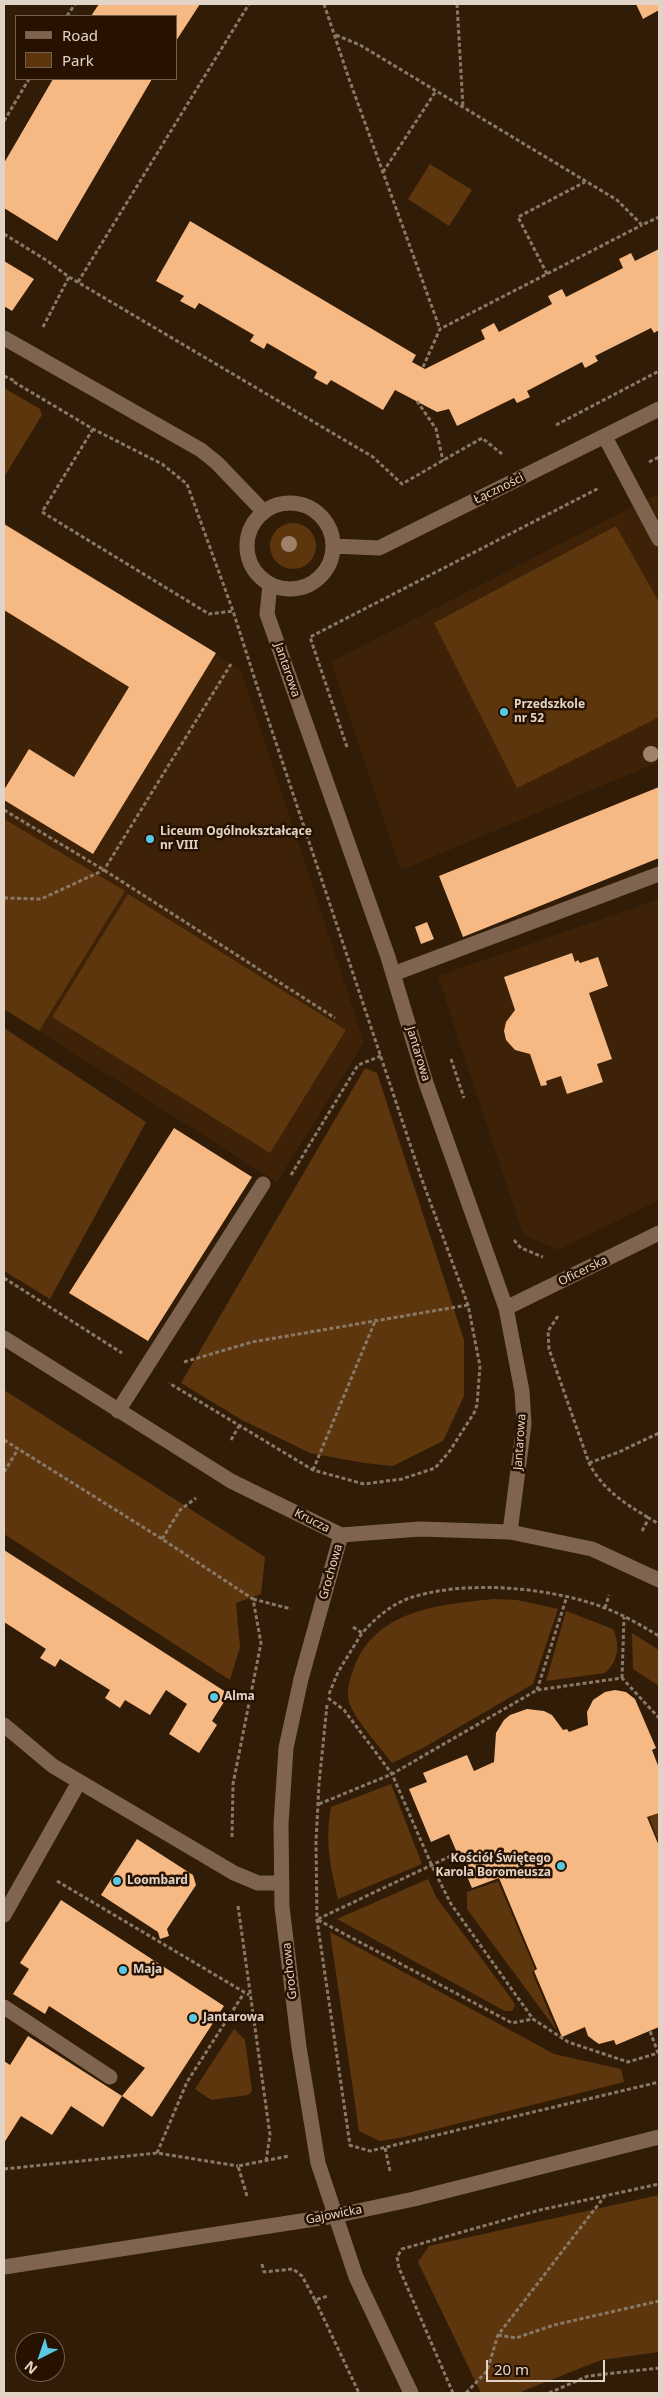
<!DOCTYPE html>
<html>
<head>
<meta charset="utf-8">
<style>
	body { margin:0 }
	#map { position:relative; width:663px; height:2397px; overflow:hidden; background:#311c07; font-family:"Noto Sans",sans-serif }
	canvas { display:block }
	.frame { position:absolute; inset:0; border:5px solid #e2d3c7; pointer-events:none }
	.legend { position:absolute; left:15px; top:15px; width:162px; height:65px; box-sizing:border-box; background:#271201; border:1px solid #725f50; margin:0; padding:6px 9px; list-style:none; font-size:15px; color:#e2d3c7 }
	.legend li { display:flex; align-items:center; gap:10px; height:25px }
	.legend b { width:25px; border:1px solid #725f50 }
	.north { position:absolute; left:15px; top:2332px; width:50px; height:50px; box-sizing:border-box; background:#271201; border:1px solid #725f50; border-radius:50%; rotate:221deg; font-size:14px; font-weight:700; line-height:20px; text-align:center; color:#e2d3c7 }
	.north::after { content:''; display:block; margin:auto; width:18px; height:22px; background:#58c8e4; clip-path:polygon(50% 0,100% 100%,50% 72%,0 100%) }
	.scale { position:absolute; left:486px; top:2360px; width:119px; height:22px; box-sizing:border-box; border:2px solid #e2d3c7; border-top:0; padding-left:6px; font-size:15px; line-height:18px; white-space:nowrap; color:#e2d3c7; -webkit-text-stroke:4px #271201; paint-order:stroke }
</style>
</head>
<body>
<div id="map">
<canvas width="663" height="2397"></canvas>
<div class="frame"></div>
<ul class="legend">
<li><b style="height:6px;background:#7f654f"></b>Road</li>
<li><b style="height:14px;background:#5e360d"></b>Park</li>
</ul>
<div class="north">N</div>
<div class="scale">20 m</div>
</div>
<script>
const context = document.querySelector('canvas').getContext('2d');
context.lineJoin = 'round';
function paint(path, color) { context.fillStyle = color; context.fill(path, 'evenodd'); }
function stroke(path, color, width, dash) { context.strokeStyle = color; context.lineWidth = width; context.lineCap = dash ? 'butt' : 'round'; context.setLineDash(dash || []); context.stroke(path); }
function label(font, color, halo, rows, align = 'center') {
  context.font = font + ' "Noto Sans",sans-serif'; context.lineWidth = 5; context.setLineDash([]); context.textBaseline = 'middle'; context.strokeStyle = halo; context.fillStyle = color; for (const [text, x, y, turn = 0] of rows) {
    context.save(); context.translate(x, y); context.rotate((+turn || 0) * Math.PI / 180); context.textAlign = isNaN(turn) ? turn : align; if (halo) context.strokeText(text, 0, 0); context.fillText(text, 0, 0); context.restore();
  }
}
paint(new Path2D(`
	M659,493V762L401,870L331,662Z
	M4,522L241,670L364,1042L277,1182L4,1009Z
	M659,899V1200L558,1250L523,1234L438,976Z`), '#3d2207');
paint(new Path2D(`
	M430,164L472,190L449,226L408,199Z
	M4,388L40,409L42,415L4,477Z
	M270 546a23 23 0 1 1 46 0a23 23 0 1 1-46 0Z
	M616,526L659,602V717L517,788L434,623Z
	M4,819L125,891L39,1031L4,1009Z
	M128,894L346,1030L270,1153L52,1017Z
	M4,1028L146,1122L50,1299L4,1271Z
	M365,1068L377,1073L464,1340V1396L443,1441L393,1466L364,1463L310,1453L242,1420L181,1383Z
	M4,1390L265,1557L261,1594L236,1603L240,1647L230,1680L4,1534Z
	M494,1599L517,1600L558,1609L533,1684L423,1748L392,1763C380,1747 359,1724 351,1707C345,1696 349,1681 353,1670C375,1609 438,1605 494,1599Z
	M566,1611L613,1629C620,1645 619,1660 605,1673L546,1681Z
	M632,1633L659,1650V1686L633,1669Z
	M391,1784L422,1864L338,1899C330,1865 325,1842 331,1807Z
	M659,1813V1843L649,1817Z
	M428,1879L436,1897L513,2001L515,2006L512,2011H505L337,1919Z
	M498,1881L535,1969L532,1972L557,2031L467,1909V1892Z
	M330,1932L554,2054L621,2069L624,2082L404,2137L380,2141L359,2131Z
	M234,2029L245,2040L252,2091L248,2095L211,2100L195,2089Z
	M659,2195V2352L601,2360L518,2393H481L418,2262L429,2246Z`), '#5e360d');
paint(new Path2D(`
	M99,4H200L176,41V16H91Z
	M636,4H659V10L643,19Z
	M53,79H152L57,241L4,208V163Z
	M190,221L416,355L412,362L425,369L485,339L481,330L494,323L499,332L552,304L548,296L562,289L566,297L623,268L619,259L631,253L635,261L659,249V330L654,333L651,328L595,356L598,361L585,368L582,362L527,391L530,397L517,403L514,398L457,426L449,409L437,412L395,390L383,410L331,380L327,385L314,378L317,372L267,343L264,349L250,341L254,335L199,303L195,309L180,301L184,296L156,281Z
	M4,261L34,279L12,311L4,306Z
	M4,524L216,653L93,854L4,800V790L29,749L74,777L129,687L4,610Z
	M659,787V858L463,937L439,876Z
	M427,922L434,939L421,944L415,927Z
	M572,953L575,962L578,960L580,963L598,957L608,986L589,993L612,1059L597,1064L603,1082L567,1094L561,1076L546,1081L547,1085L541,1086L530,1054L515,1050L506,1040L504,1031L506,1022L515,1010L504,977Z
	M174,1128L252,1177L148,1341L69,1293Z
	M4,1550L229,1694L212,1721L217,1725L199,1753L169,1734L187,1704L166,1690L150,1715L125,1700L120,1708L105,1698L110,1690L60,1659L55,1667L40,1658L46,1649L4,1622Z
	M615,1690L626,1692L635,1699L656,1748L652,1750L659,1768V1813L647,1817L659,1846V2027L616,2045L614,2040L599,2044L596,2042L588,2036L585,2027L562,2037L534,1971L537,1969L499,1878L472,1888L449,1834L431,1842L409,1789L427,1782L423,1773L467,1755L474,1771L494,1762L496,1733L504,1720L510,1715L527,1709L544,1711L552,1715L563,1730L567,1729L569,1732L588,1725L587,1712L593,1700L605,1692Z
	M137,1839L193,1875L196,1885L167,1929L169,1936L160,1939L158,1932L101,1895Z
	M61,1900L224,2006L152,2117L122,2096L103,2127L71,2106L52,2135L21,2116L4,2143V2061L10,2065L28,2036L122,2096L145,2068L49,2006L45,2014L13,1994L29,1969L20,1963Z`), '#f7b983');
stroke(new Path2D(`
	M324,4L349,79L440,329
	M457,4L463,107
	M67,16L75,4
	M336,35L360,45L617,200L642,225L659,217
	M4,121L29,79
	M383,172L436,91
	M4,234L46,260L69,277L373,457L402,484L482,438L502,454
	M547,274L518,217L585,182
	M78,282L249,4
	M43,327L69,277
	M423,367L440,329L642,225
	M4,376L15,381
	M14,382L93,429L162,464L187,484L233,611L257,686L421,1177L468,1305L480,1366L477,1405L474,1413L449,1452L435,1468L402,1479L364,1484L313,1470L169,1383
	M417,401L436,429L443,461
	M556,425L659,371
	M93,429L42,512L209,614L233,611
	M649,462L659,457
	M347,747L310,637L599,488
	M4,810L104,870L335,1018
	M4,898L41,899L104,870L231,664
	M451,1059L464,1098
	M291,1175L358,1065L381,1056
	M514,1240L521,1248L543,1257
	M4,1278L122,1353
	M558,1316L548,1331L549,1349L589,1463C602,1489 624,1503 649,1518
	M184,1362L252,1342L468,1305
	M4,1440L162,1539L253,1599L261,1643L233,1784L232,1837
	M231,1440L239,1426
	M589,1463L619,1452L659,1433
	M313,1470L376,1319
	M4,1472L18,1449
	M642,1531L649,1518L659,1524
	M162,1539L180,1510L196,1498
	M253,1599L291,1609
	M605,1608L609,1595
	M353,1627L362,1633C375,1619 389,1606 407,1599C462,1579 551,1587 605,1608C624,1615 642,1626 659,1636
	M622,1678L624,1617
	M537,1690L567,1596
	M329,1694L338,1672L362,1633
	M328,1698L344,1710L392,1774L432,1866L451,1904L533,2019L568,2042L628,2062L658,2053L650,2031
	M327,1705L319,1784L316,1842L317,1920L350,2145
	M319,1804L392,1774L537,1690L622,1678L659,1718
	M57,1881L249,1995
	M238,1906L270,2135L266,2161
	M318,1919L457,1853
	M318,1920L512,2023L533,2019
	M349,2145L370,2151L659,2082
	M385,2148L390,2171
	M157,2153L187,2082L244,1993
	M4,2169L157,2153L238,2166
	M247,2196L238,2166L289,2156
	M262,2264L264,2272L293,2269L302,2276L315,2300L328,2296
	M315,2300L359,2393
	M498,2335L516,2338L554,2325L659,2301
	M453,2393L399,2268L397,2257L402,2249L540,2210L659,2184
	M466,2393L487,2371L498,2335L604,2197
	M549,2393L588,2376L659,2368`), '#8a7867', 3, [4, 2.5]);
stroke(new Path2D(`
	M4,338L201,450L217,463L264,512
	M605,437L659,539
	M247 546a43 43 0 1 1 86 0a43 43 0 1 1-86 0Z
	M333,546L379,548L659,409
	M270,584L267,614L388,957L426,1083L506,1308L522,1391L524,1424L510,1532
	M393,974L659,874
	M506,1308L659,1233
	M4,1338L231,1481L341,1535L420,1529L510,1532L592,1549L659,1580
	M118,1411L263,1184
	M341,1535L301,1679L286,1748L281,1824L282,1907L299,2047L318,2163L356,2277L411,2393
	M4,1725L53,1766L234,1873L258,1883H281
	M4,1915L79,1782
	M4,2007L110,2077
	M4,2267L334,2216L414,2199L659,2137`), '#7f654f', 15);
context.fillStyle = '#9d8269';
for (const [x, y] of [
	[289,544],
	[651,754]
]) { context.beginPath(); context.arc(x, y, 8, 0, 2 * Math.PI); context.fill(); }
for (const [x, y, r, color] of [
	[504,712,5,"#58c8e4"],
	[150,839,5,"#58c8e4"],
	[214,1697,5,"#58c8e4"],
	[561,1866,5,"#58c8e4"],
	[117,1881,5,"#58c8e4"],
	[123,1970,5,"#58c8e4"],
	[193,2018,5,"#58c8e4"]
]) { const dot = new Path2D(); dot.arc(x, y, r, 0, 2 * Math.PI); context.fillStyle = color; context.fill(dot); stroke(dot, '#271201', 2); }
label('12px', '#e2d3c7', '#271201', [
	["Łączności",499,489,-26],
	["Jantarowa",287,670,71],
	["Jantarowa",418,1054,73],
	["Oficerska",583,1271,-26],
	["Jantarowa",520,1442,-86],
	["Krucza",312,1521,27],
	["Grochowa",331,1572,-74],
	["Grochowa",290,1971,-96],
	["Gajowicka",334,2215,-11]
]);
label('bold 12px', '#e2d3c7', '#271201', [
	["Przedszkole",514,705],
	["nr 52",514,719],
	["Liceum Ogólnokształcące",160,832],
	["nr VIII",160,846],
	["Alma",224,1697],
	["Kościół Świętego",551,1859,"right"],
	["Karola Boromeusza",551,1873,"right"],
	["Loombard",127,1881],
	["Maja",133,1970],
	["Jantarowa",203,2018]
], 'left');
</script>
</body>
</html>
